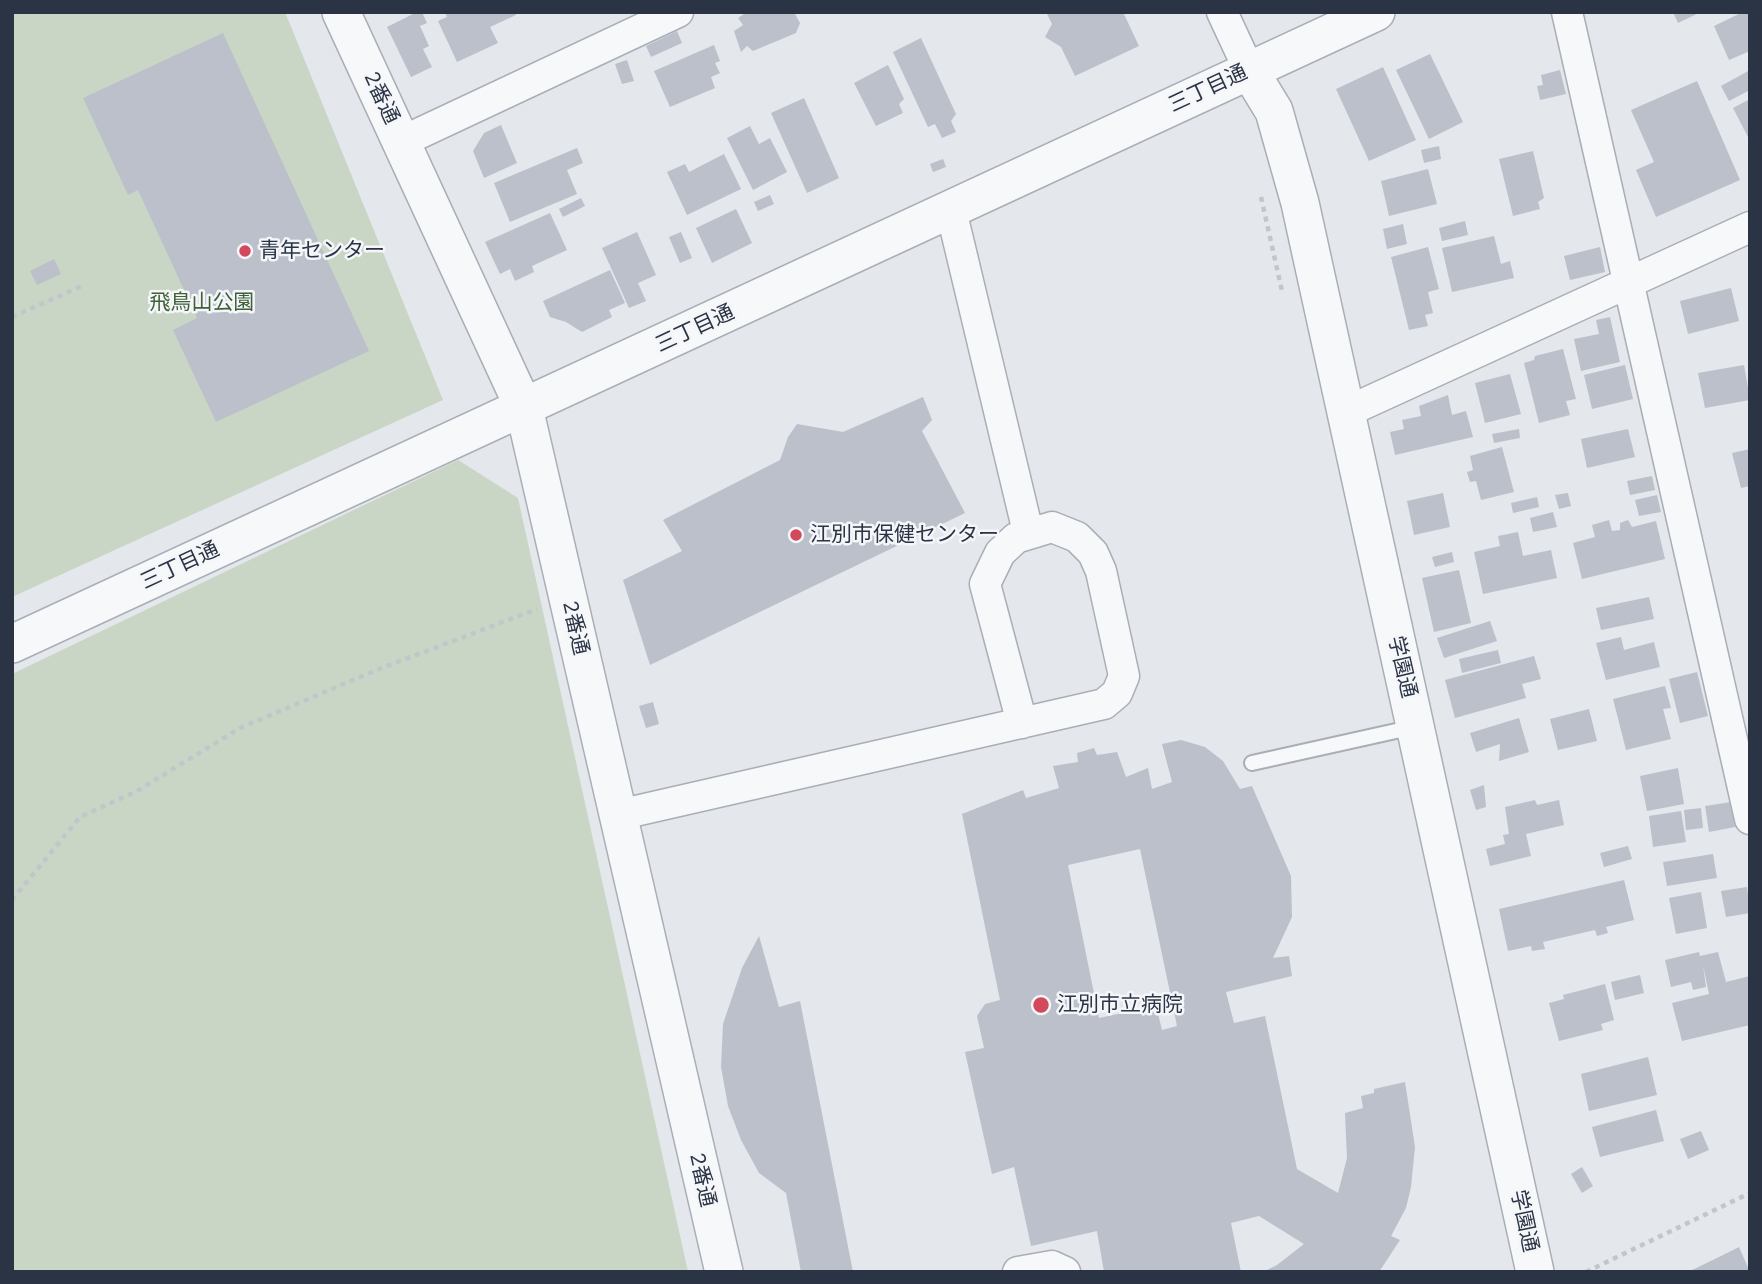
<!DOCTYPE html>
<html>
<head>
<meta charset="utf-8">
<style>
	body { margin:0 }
	#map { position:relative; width:1762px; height:1284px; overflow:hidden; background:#e4e7ec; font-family:"IBM Plex Sans",sans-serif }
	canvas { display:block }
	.frame { position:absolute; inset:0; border:14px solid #2b3445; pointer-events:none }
</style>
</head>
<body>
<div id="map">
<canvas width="1762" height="1284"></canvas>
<div class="frame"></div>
</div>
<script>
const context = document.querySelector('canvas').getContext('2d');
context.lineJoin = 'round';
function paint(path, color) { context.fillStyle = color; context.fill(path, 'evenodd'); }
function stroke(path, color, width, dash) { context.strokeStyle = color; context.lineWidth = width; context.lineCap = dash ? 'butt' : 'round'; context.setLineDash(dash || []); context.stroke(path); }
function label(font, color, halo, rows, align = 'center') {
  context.font = font + ' "IBM Plex Sans","Noto Sans JP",sans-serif'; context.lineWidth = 5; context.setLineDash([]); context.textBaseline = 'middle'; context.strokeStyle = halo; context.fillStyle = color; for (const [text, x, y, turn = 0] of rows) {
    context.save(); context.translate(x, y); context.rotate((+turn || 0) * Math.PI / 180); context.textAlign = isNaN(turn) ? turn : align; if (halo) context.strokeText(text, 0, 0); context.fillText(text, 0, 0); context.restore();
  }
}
paint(new Path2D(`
	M12,12H285L443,400L12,597Z
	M458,460L518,498L688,1272H12V674Z`), '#c9d6c5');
paint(new Path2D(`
	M417,12H422L427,23L420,26L429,46L423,49L432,67L411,77L387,27Z
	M445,12H515L516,15L490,27L498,43L457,62L438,21L447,17Z
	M747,12H794L800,23L796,33L753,51L747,46L741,52L734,31L743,25L738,18Z
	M1046,12H1123L1139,46L1075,76L1061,47L1045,37L1052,24Z
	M1673,12H1701L1678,23Z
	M1743,12H1750V51L1729,60L1714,26Z
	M677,31L682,43L651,57L646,46Z
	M223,33L369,351L216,422L173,330L197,318L138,190L128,195L83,98Z
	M921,38L956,114L951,121L956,132L942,138L935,124L928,127L893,52Z
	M714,45L720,61L715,63L720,73L711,77L715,88L670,107L654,71Z
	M1430,54L1463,122L1429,139L1396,70Z
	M627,60L634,81L622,84L615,64Z
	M888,65L904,99L899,104L903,113L876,126L854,83Z
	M1383,67L1416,140L1369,161L1336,89Z
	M1560,70L1566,94L1540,100L1537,86L1543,85L1541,75Z
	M1750,70V90L1729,101L1721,86Z
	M1697,81L1740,180L1656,217L1636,170L1654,162L1631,110Z
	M804,98L839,178L807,193L771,113Z
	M1750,99V141L1733,108Z
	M501,125L517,163L484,178L473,151L484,133Z
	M750,126L759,144L770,138L787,172L753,190L727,138Z
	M1439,146L1441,159L1424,163L1421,150Z
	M577,148L583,163L567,170L577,194L510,222L494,183Z
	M1533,151L1544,198L1538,202L1540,209L1513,216L1499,159Z
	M724,154L741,189L687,215L667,172L685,164L689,172Z
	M943,159L946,167L933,172L930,164Z
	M1428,169L1437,204L1389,216L1381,181Z
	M770,195L774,204L758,211L754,202Z
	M581,198L585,206L563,217L559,209Z
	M736,209L752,243L712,263L696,228Z
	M550,213L567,250L532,266L534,272L515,281L510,269L500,274L485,242Z
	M1465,221L1468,235L1442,241L1439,228Z
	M1403,224L1407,244L1387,249L1383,229Z
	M637,232L656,275L638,283L646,301L629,308L602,248Z
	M681,232L692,258L680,263L669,237Z
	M1494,236L1501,264L1510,261L1514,278L1452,292L1442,248Z
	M1428,247L1439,289L1428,292L1433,313L1425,315L1428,326L1409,330L1391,257Z
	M1600,247L1605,272L1570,280L1564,256Z
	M54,259L61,274L37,285L30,271Z
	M610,270L625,303L609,310L612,317L582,332L566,322L550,317L543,301Z
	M1731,288L1739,321L1688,334L1680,301Z
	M1610,317L1620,362L1581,371L1574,339L1599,334L1596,320Z
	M1563,349L1576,399L1566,401L1570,415L1539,423L1524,363L1534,360L1535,356Z
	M1625,365L1633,399L1592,409L1584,375Z
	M1744,365L1750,400L1705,408L1698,373Z
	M1510,374L1521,414L1485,423L1475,383Z
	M1448,395L1452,415L1466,411L1473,437L1395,455L1390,432L1404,429L1402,420L1421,416L1419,406Z
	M923,397L932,420L922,431L965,513L650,665L623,580L682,551L663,520L780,460L788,437L797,424L843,432Z
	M1519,429L1520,438L1494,443L1492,434Z
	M1628,429L1635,457L1587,468L1581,439Z
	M1502,447L1514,492L1481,500L1476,481L1470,482L1467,472L1473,470L1470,456Z
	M1750,449V486L1741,488L1732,453Z
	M1652,476L1655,490L1630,495L1627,481Z
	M1443,493L1450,527L1414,535L1407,501Z
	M1568,493L1571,506L1559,509L1555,495Z
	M1657,495L1661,512L1639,516L1635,500Z
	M1537,497L1539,507L1513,513L1511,503Z
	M1553,512L1557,527L1533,532L1530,518Z
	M1609,520L1612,531L1620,530V523L1628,520L1632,527L1656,521L1665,559L1582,579L1573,543L1595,537L1592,525Z
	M1518,532L1523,556L1551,550L1557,578L1483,594L1474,552L1500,546L1498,536Z
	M1452,552L1454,562L1435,567L1432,557Z
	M1459,570L1471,623L1434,632L1422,578Z
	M1649,597L1654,619L1601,630L1596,608Z
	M1490,621L1497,641L1444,658L1437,638Z
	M1621,637L1624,650L1654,642L1660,667L1606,680L1596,643Z
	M1498,650L1501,663L1462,673L1459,659Z
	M1534,656L1541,679L1522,684L1526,698L1455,718L1445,680Z
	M1697,672L1708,716L1680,723L1669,679Z
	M1665,686L1671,708L1663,709L1671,739L1626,750L1613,699Z
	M653,702L659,724L646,728L639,706Z
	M1589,709L1597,741L1558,750L1550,719Z
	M1519,718L1529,752L1499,761L1500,744L1476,752L1470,733Z
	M1181,740L1205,747L1223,761L1240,789L1252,786L1291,876L1292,917L1273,958L1289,956L1292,976L1226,992L1234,1023L1265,1016L1297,1169L1338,1193L1347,1158L1345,1113L1363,1108L1361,1096L1374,1093V1089L1405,1082L1415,1147L1411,1187L1406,1208L1391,1236L1400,1240L1379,1272H1263L1277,1265L1304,1244L1259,1216L1231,1223L1241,1272H1104L1097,1231L1031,1246L1014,1167L992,1174L965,1052L984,1048L977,1016L985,1004L1000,1000L962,814L1023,790L1026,798L1059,788L1053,766L1078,762L1077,753L1094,748L1097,755L1117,752L1126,777L1148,768L1152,789L1172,782L1162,744ZM1140,849L1177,1026L1162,1030L1156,1006L1099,1018L1068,865Z
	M1678,768L1684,804L1647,811L1640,776Z
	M1484,785L1486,807L1476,810L1470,790Z
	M1535,800L1537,805L1559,800L1564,825L1526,834L1531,856L1490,866L1486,849L1505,844L1503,835L1509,834L1505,807Z
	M1731,802L1735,827L1709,832L1705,806Z
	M1701,808L1703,828L1686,830L1684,810Z
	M1681,811L1686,842L1653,847L1649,816Z
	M1628,846L1632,859L1604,867L1600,853Z
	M1713,854L1717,878L1667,886L1663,862Z
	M1624,880L1634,920L1606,927L1608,933L1597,936L1595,930L1543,942L1545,949L1532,951L1531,946L1508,951L1499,909Z
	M1747,887L1750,913L1726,917L1721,891Z
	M1701,892L1707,928L1676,934L1669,898Z
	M759,936L779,1007L800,1001L853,1272H801L786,1193L759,1173L741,1140L728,1106L721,1067L723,1024L742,968Z
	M1699,952L1700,956L1718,952L1726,982L1750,976V1025L1682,1041L1672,1003L1709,994L1703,965L1706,987L1693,990L1691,982L1671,987L1665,960Z
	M1640,975L1644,993L1615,1000L1611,982Z
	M1605,984L1614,1020L1601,1024L1603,1030L1559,1041L1549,1003L1564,999L1563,995Z
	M1648,1057L1657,1095L1589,1111L1581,1074Z
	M1656,1110L1664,1141L1600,1157L1592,1127Z
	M1701,1131L1709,1150L1688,1159L1680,1139Z
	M1582,1167L1593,1186L1582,1193L1571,1174Z
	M1739,1247L1750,1272H1688L1721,1256Z`), '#bbc0ca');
const service = new Path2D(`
	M1252,763L1414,727`);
const minor = new Path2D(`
	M1222,12L1249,70
	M1567,12L1750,819
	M401,142L678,12
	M951,210L1028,532
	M1344,413L1750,227
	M618,815L1104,704L1117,693L1124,676L1101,571L1093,553L1077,537L1052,527L1016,538L1000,553L985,584L1022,723
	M1018,1272L1052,1266L1065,1272`);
const tertiary = new Path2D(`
	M341,12L524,408L724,1272
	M1249,70L1274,111L1300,203L1535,1272
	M12,644L1376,12`);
stroke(service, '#a9aeb7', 18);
stroke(minor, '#a9aeb7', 33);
stroke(tertiary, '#a9aeb7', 40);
stroke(new Path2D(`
	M1261,197L1282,291
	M12,317L82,286
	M12,900L80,817L137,791L240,728L379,669L537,609
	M1586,1272L1750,1193`), '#c2c5cb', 4.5, [5, 5]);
stroke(service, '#f7f8fa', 14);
stroke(minor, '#f7f8fa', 30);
stroke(tertiary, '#f7f8fa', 37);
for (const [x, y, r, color] of [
	[245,251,7,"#d1495b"],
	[796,535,7,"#d1495b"],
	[1041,1005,9,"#d1495b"]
]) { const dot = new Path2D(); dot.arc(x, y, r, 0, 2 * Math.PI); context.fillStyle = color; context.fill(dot); stroke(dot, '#f4f6f9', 2.5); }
label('21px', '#2b3445', '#f4f6f9', [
	["三丁目通",1208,89,-25],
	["2番通",381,98,65],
	["三丁目通",695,329,-25],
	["三丁目通",180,566,-25],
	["2番通",575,628,77],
	["学園通",1402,667,77],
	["2番通",702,1180,77],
	["学園通",1524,1221,78]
]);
label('21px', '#2b3445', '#f4f6f9', [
	["青年センター",259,251],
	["江別市保健センター",810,535],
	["江別市立病院",1057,1005]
], 'left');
label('21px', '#3f6138', '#f4f6f9', [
	["飛鳥山公園",202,303]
]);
</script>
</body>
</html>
